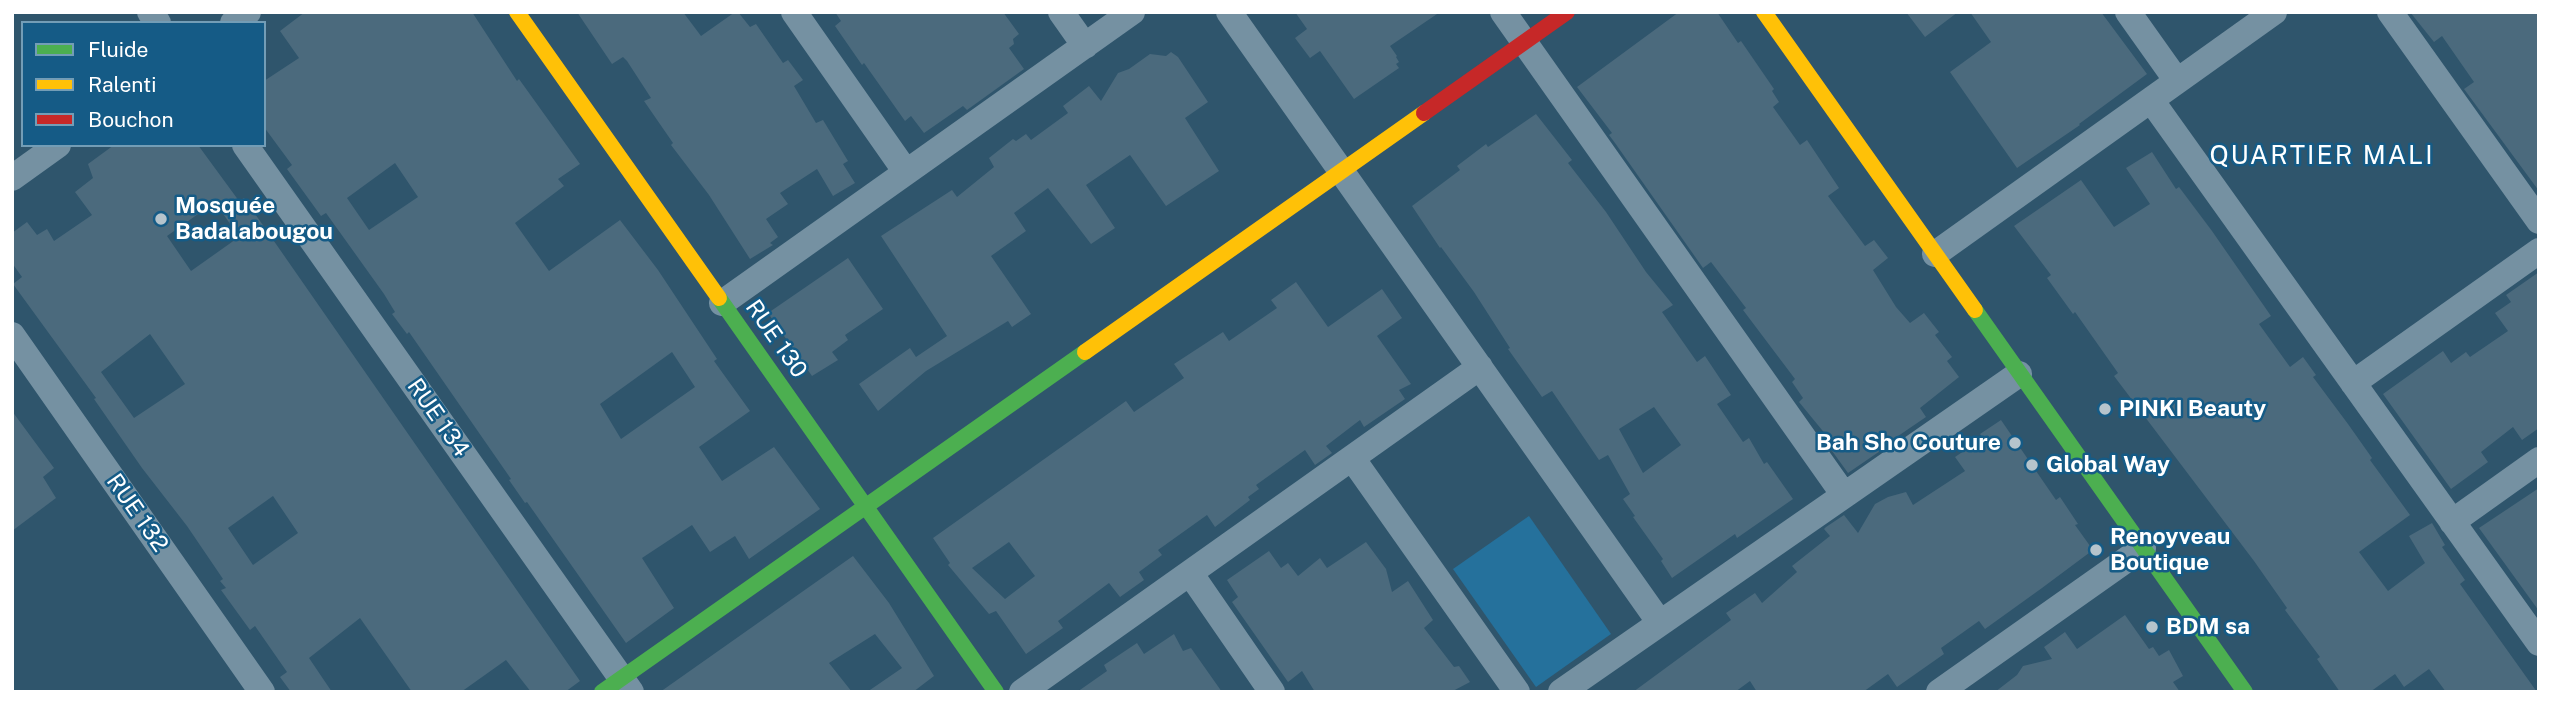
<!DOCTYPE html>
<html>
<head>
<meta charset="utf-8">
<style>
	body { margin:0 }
	#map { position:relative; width:2551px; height:704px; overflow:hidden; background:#2f556c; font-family:"Public Sans",sans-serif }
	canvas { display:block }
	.frame { position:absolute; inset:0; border:14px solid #fff; pointer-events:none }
	.legend { position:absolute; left:21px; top:21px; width:245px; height:126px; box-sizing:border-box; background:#155b86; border:2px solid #739db6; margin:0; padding:9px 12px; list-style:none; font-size:21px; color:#fff }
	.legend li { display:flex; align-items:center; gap:14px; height:35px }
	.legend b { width:35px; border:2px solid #739db6 }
</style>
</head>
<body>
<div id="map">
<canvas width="2551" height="704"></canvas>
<div class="frame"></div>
<ul class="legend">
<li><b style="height:9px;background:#4caf50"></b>Fluide</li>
<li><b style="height:9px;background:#ffc107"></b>Ralenti</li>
<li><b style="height:9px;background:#c62828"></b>Bouchon</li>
</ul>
</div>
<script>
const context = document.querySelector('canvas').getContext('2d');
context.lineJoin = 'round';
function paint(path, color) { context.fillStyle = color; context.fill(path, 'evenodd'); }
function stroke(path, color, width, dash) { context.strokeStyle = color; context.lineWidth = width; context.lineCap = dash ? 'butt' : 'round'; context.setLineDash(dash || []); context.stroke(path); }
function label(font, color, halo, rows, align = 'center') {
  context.font = font + ' "Public Sans",sans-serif'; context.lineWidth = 5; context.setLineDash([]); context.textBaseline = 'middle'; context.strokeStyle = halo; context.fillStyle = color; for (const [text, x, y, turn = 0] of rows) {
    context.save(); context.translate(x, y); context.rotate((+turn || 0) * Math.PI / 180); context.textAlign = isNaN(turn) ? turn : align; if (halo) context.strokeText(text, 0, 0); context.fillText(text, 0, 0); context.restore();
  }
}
paint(new Path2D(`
	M1529,516L1611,634L1536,687L1453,569Z`), '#25719c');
paint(new Path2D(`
	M305,12H472L517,81L519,79L580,164L558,179L564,186L515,223L549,271L620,220L658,270L717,359L714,361L750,411L699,447L722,481L774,447L820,509L749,559L735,536L710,552L692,525L642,558L674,608L626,643L527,502L525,503L509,480L511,479L409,332L407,334L392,314L395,312L384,294L326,213L321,216L287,169L292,165L264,127V81L299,58L280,31ZM395,163L418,197L369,230L347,198ZM672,352L695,387L621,439L600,404Z
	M577,12H683L701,36L735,12H738L750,27L756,24L783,63L788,60L803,80L794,86L816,123L823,120L848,161L843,164L855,183L833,196L817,169L780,193L788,204L766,219L778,237L770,243L773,245L750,259L709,195L671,145L673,143L644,101L651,98L627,61L623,57L612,64Z
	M835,12H1003L1019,34L1013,39L1014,44L1009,48L1024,69L967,110L963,106L924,133L911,116L905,121L864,63L862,65L835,26L841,21Z
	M1295,12H1440L1390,46L1397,56L1396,57L1399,62L1396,64L1399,68L1354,99L1320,51L1310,58L1295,38L1307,29Z
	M1679,12H1717L1738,43L1741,41L1774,89L1772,91L1779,102L1773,107L1800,145L1807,140L1839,188L1828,196L1865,246L1874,240L1888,258L1873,270L1896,307L1910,323L1924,313L1939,332L1935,335L1952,357L1947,361L1959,377L1920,408L1926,417L1882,447L1883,449L1848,473L1827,444L1831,441L1799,402L1803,398L1792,382L1795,379L1743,310L1746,308L1711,262L1703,268L1615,143L1609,135L1612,133L1577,87Z
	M1906,12H1958L1925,37Z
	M1970,12H2101L2147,74L2079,124L2080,125L2017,168L1950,72L1991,42Z
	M2410,12H2539V191L2464,89L2474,82L2442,36L2434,42Z
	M1171,52L1178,57L1208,102L1185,118L1219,171L1166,206L1130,155L1086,185L1115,228L1091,244L1048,188L1014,213L1026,231L991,256L1031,314L1012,327L1008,321L926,371L878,411L859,384L910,348L916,357L947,336L881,236L952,190L957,197L994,167L989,158L1013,139L1016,141L1026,134L1031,140L1068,113L1063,106L1089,86L1101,101L1118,73L1129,69L1150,54L1166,56Z
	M1536,114L1572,160L1568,163L1606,212L1646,272L1673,305L1662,312L1697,362L1705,356L1731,395L1717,404L1743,442L1749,438L1764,464L1767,462L1793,499L1737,538L1735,534L1672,578L1661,561L1663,559L1633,517L1635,516L1623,499L1630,494L1608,455L1599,460L1552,391L1542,397L1508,349L1510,348L1474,292L1441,247L1440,248L1412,206L1460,170L1457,166L1486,144L1488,147ZM1654,407L1681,445L1643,473L1619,429Z
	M114,145H198L239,201L244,198L580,681L565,692H531L506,660L461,692H412L360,618L309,658L332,692H291L280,677L287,672L255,626L250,630L221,590L226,588L220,581L223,579L187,526L142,468L94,399L96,398L13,284L22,277L12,263V233L27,222L37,235L47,229L54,241L92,215L75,192L93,178L88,164ZM215,202L239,237L191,271L167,236ZM150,334L185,384L134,418L101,372ZM273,496L298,533L253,565L228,528Z
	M2152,152L2176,189L2179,187L2212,231L2271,316L2259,324L2290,367L2303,357L2316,375L2313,377L2348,424L2372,458L2370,460L2410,515L2359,552L2388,591L2425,563L2409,536L2432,523L2445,545L2442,547L2465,580L2460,584L2537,692H2446L2429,669L2404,687L2395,674L2370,692H2340L2317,659L2320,657L2285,610L2287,608L2254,561L2114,376L2118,373L2075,312L2073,314L2047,278L2051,275L2014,226L2081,180L2114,227L2150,204L2126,168Z
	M848,258L883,309L845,335L848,340L832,352L838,360L812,376L768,313Z
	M2539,272V428L2522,440L2513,427L2481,452L2488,462L2451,489L2383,394L2443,351L2451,363L2466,352L2470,357L2508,331L2495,313L2511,302L2506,295Z
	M1296,282L1328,327L1382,289L1402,318L1377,336L1411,384L1399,390L1405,399L1364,427L1360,420L1326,446L1332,453L1315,465L1305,450L1256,485L1259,489L1248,497L1250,500L1215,527L1207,515L1158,550L1162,555L1139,572L1144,580L1120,597L1109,583L1058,621L1063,628L1026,654L996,611L989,614L948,565L950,563L933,538L1126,401L1134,412L1184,378L1174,364L1223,332L1229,341L1277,308L1271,300ZM1009,542L1035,576L1005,599L972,568Z
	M12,411L54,468L43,477L56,498L12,531Z
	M2001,420L2056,500L2060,497L2078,524L2075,525L2093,550L2042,588L1985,629L1979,621L1941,648L1944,654L1897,687L1888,674L1863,692H1757L1750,681L1735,692H1633L1731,620L1726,613L1755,593L1762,603L1797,572L1792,566L1830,536L1824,529L1826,527L1844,515L1858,533L1875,504L1888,497L1906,492L1913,505L1965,471L1955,457L1983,438L1980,434Z
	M2539,488V611L2479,528Z
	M1366,542L1386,569L1392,592L1408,581L1433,620L1424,628L1454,667L1459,666L1470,682L1451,692H1315L1302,671L1288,682L1232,602L1238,597L1227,580L1269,551L1281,568L1288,563L1298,576L1320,558L1327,568Z
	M853,556L889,603L934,676L913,692H867L902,668L875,634L829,663L852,692H660Z
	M2125,615L2149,649L2153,647L2159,656L2169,650L2183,676L2173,682L2180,692H1995L2017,675L2023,666L2052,659L2044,647L2065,632L2077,649Z
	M1174,634L1183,651L1191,648L1222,692H1077L1107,671L1104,665L1137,643L1144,654Z`), '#4b6a7d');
stroke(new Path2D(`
	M150,12L158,23
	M794,12L906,172
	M1061,12L1085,46
	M1229,12L1660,623
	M1503,12L1844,495
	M2128,12L2177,81
	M2390,12L2539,221
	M233,23L248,12
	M2151,100L2539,643
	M245,145L631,692
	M12,178L58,145
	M1935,254L2274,12
	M722,303L1132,12
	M12,335L262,692
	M2353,383L2539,251
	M1352,458L1517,692
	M2452,522L2539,460
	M1190,573L1272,692
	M1022,692L1480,367
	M1561,692L2019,374
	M1939,692L2143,548`), '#7591a2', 26);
stroke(new Path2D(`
	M719,298L996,692
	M1975,310L2245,692
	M602,692L1085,352`), '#4caf50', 16);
stroke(new Path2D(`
	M517,12L719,298
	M1764,12L1975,310
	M1085,352L1424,113`), '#ffc107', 16);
stroke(new Path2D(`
	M1424,113L1567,12`), '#c62828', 16);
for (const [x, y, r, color] of [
	[161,219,7,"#b6c4cc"],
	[2105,409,7,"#b6c4cc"],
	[2015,443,7,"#b6c4cc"],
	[2032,465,7,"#b6c4cc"],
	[2096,550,7,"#b6c4cc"],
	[2152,627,7,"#b6c4cc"]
]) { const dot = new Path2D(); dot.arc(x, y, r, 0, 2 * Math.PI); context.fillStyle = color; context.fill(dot); stroke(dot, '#155b86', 2.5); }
label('bold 23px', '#fff', '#155b86', [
	["Mosquée",175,206],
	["Badalabougou",175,232],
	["PINKI Beauty",2119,409],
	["Bah Sho Couture",2001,443,"right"],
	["Global Way",2046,465],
	["Renoyveau",2110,537],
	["Boutique",2110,563],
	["BDM sa",2166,627]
], 'left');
label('23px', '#fff', '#155b86', [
	["RUE 130",776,339,55],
	["RUE 134",438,418,55],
	["RUE 132",137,513,55]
]);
context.letterSpacing = '2px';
label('26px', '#fff', '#155b86', [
	["QUARTIER MALI",2322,156]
]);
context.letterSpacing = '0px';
</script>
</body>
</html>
